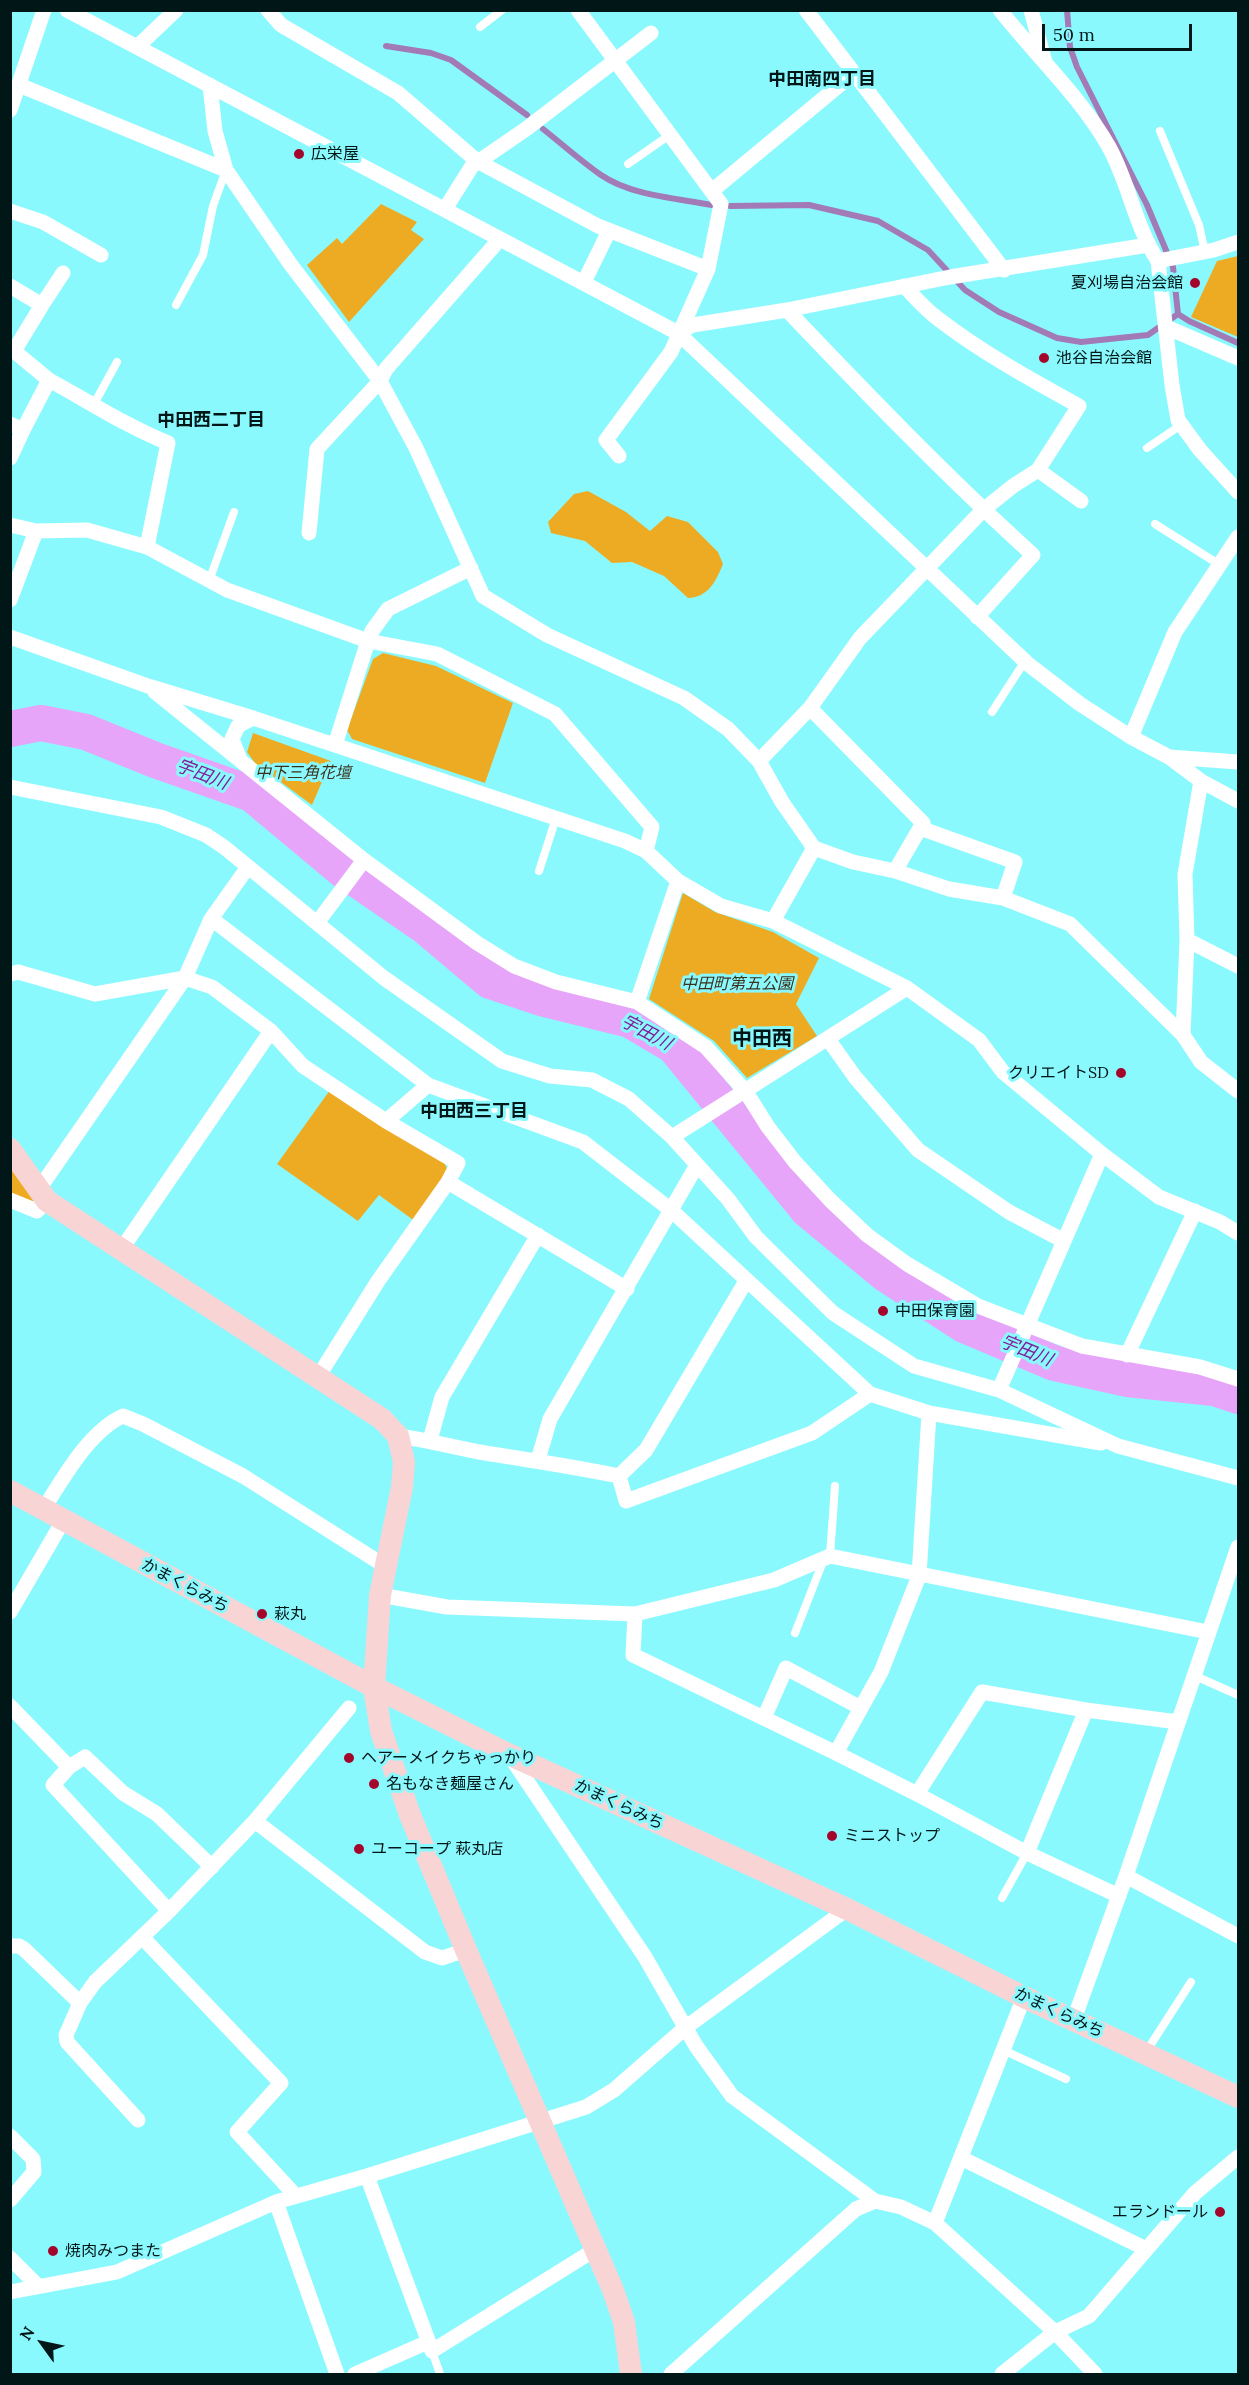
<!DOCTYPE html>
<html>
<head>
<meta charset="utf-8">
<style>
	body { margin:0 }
	#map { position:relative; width:1249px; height:2385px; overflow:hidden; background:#8af9fe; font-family:Lora,serif }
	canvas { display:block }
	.frame { position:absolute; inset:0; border:12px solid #001617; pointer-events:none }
	.north { position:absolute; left:12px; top:2313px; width:60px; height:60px; -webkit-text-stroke:4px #8af9fe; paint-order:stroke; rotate:303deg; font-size:16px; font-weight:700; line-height:24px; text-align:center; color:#001617 }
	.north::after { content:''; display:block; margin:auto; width:21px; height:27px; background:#001617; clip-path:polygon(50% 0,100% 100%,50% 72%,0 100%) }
	.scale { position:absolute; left:1042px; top:24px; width:150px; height:27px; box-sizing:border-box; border:3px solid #001617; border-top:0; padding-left:8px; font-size:18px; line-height:21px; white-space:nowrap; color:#001617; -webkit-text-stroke:4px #8af9fe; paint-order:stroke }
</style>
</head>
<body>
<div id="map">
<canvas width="1249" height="2385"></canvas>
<div class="frame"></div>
<div class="north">N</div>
<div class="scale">50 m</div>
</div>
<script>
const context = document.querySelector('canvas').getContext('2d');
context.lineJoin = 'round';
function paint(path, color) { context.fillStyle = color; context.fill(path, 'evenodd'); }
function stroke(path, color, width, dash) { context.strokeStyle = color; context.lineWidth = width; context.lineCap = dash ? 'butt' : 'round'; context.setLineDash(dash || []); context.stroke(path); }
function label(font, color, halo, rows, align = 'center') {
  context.font = font + ' Lora,"Noto Sans JP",serif'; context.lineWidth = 6; context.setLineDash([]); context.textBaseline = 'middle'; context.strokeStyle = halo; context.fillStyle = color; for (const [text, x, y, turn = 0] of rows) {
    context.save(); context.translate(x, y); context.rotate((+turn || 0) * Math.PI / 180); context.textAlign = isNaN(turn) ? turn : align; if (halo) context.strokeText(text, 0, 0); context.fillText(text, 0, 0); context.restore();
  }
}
paint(new Path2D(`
	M381,204L417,222L411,230L424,239L349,322L307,265L337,238L342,244Z
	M1238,256V337L1191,317L1217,261Z
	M588,491L626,512L650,531L667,516L688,522L718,552L723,564C716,581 709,597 688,598L664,576L632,562L612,563L585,541L551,533L548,522L574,494Z
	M383,653L436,666L513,703L485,783L352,739L347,730L373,659Z
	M253,733L331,761L312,805L255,763L247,752Z
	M683,893L715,912L773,932L819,958L796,1004L817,1036L747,1078L714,1041L649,999Z
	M330,1090L444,1162L448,1171L416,1222L379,1195L358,1221L277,1164Z
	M10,1167L36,1198L31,1203L11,1194Z`), '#edab24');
stroke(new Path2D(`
	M1067,10L1070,47L1077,67L1147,205L1173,267L1178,314L1189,321L1238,343
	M386,46L431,53L451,60L527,115
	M543,129C562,144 581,161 601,175C632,196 676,198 712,205
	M730,206L809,205L878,221L928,250L965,290L999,312L1057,338L1081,342L1148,335L1178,314`), '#a27ab5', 6);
stroke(new Path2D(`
	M10,729L41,723L86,732L155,760L252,794L343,870L426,927L490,981L541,998L630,1020L674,1046L808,1210L887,1275L964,1325L1054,1363L1127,1379L1214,1388L1238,1396`), '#e7a5f9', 36);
stroke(new Path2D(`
	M480,27L502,10
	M1160,131L1199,225L1205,252
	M628,164L671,134
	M176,305L203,255L213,206L226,170
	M94,404L117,362
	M1147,448L1181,425
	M1155,524L1220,565
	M209,581L234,512
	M992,712L1025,661
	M539,871L556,818
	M830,1556L835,1486
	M795,1633L824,1559
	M1193,1675L1238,1695
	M1002,1898L1027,1853
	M1003,2050L1066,2079
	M1146,2052L1191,1982
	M432,2351L440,2374`), '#fff', 8);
stroke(new Path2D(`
	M67,10L678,333L1028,664L1080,704L1131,737L1169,757L1201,781L1238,801
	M268,10L281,25L398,93L477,161L598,226L708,269
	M578,10L721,204L708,269L671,352L606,440L619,456
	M806,10L1004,270
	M1000,10C1036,56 1080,96 1109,147C1129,183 1135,226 1158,261L1172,385L1178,420L1200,450L1238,492
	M1031,10L1045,62
	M137,47L176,10
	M19,85L226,170
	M210,85L215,131L226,170L291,265L380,381L416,448L483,596L547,635L684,698L728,729L759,761L782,802L814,848L853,862L895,871L949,889L1003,898L1070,924L1183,1035L1201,1062L1238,1091
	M10,110L44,10
	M713,190L854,73
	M445,209L472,166L526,129L651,33
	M10,211L43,222L101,255
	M1158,261L1214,250L1238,242
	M584,282L609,231
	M10,286L42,305L14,351L49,380
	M42,305L63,273
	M787,310C867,394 947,477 1033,555L977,617
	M1166,327L1238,358
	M678,333L693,325L787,310L950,277L1148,245
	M10,424L23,430L10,458
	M23,430L49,380C88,401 126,426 168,443L147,547
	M1038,470L1081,501
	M10,525L36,531L87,530L147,547L227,590L368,641L335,745
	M309,533L317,449L380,381L386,369L499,240
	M471,568L388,609L372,631L368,641L437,654L555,714L652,827L646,851
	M10,600L36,531
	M10,637L148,686L253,718L625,841L646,851L678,881L721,906L773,921L907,988L979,1040L1003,1072L1102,1154L1159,1197L1220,1222L1238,1233
	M155,692L364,860L477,943L514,966L556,982L637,1002L706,1047L746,1092L768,1127L795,1162L830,1200L867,1235L907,1264L978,1306L1082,1346L1200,1367L1238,1379
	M810,708L923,823L895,871
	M1131,737L1175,632L1238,537
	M239,757L232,739L238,726L253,718
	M1169,757L1238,762
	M759,761L810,708L860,638L983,510L1013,486L1038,470L1079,406C1030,379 981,352 937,318C925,309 915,297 904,286
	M10,787L161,817L206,835L224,847L384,978L502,1061L550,1076L592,1080L629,1099L672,1137L728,1199L756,1237L833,1313L914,1366L999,1390L1118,1446L1238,1478
	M920,828L1015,862L1003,898
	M773,921L814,848
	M217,923L428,1085L583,1142L671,1210L870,1394L929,1413L1101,1443
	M317,923L364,860
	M1187,940L1238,966
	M10,974L18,972L95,994L185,978L212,987L271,1031L303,1066L386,1121L458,1163L448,1182L378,1281L318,1377
	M637,1002L678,881
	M1183,1035L1187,940L1185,874L1201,781
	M828,1039L855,1077L918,1150L1009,1212L1064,1241
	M386,1121L428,1085
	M672,1137L907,988
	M448,1182L627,1289
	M39,1189L185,978L211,919L248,867
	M10,1200L37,1211L47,1201
	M121,1250L271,1031
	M1127,1355L1195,1211
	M999,1390L1102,1154
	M398,1436C428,1440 456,1448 485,1453C530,1460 575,1467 619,1476L646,1450L746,1281
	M430,1440L442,1397L538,1235
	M538,1460L550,1419L697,1165
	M619,1476L626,1501L812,1433L870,1394
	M43,1510C62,1480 89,1431 123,1416L143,1424L243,1476L385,1566
	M380,1595L447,1607L635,1614L774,1580L830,1556L1208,1632
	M10,1612L63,1521
	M635,1614L633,1655L836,1753L917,1794L1027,1853L1119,1896
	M10,1706L69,1767L53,1785L169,1911
	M764,1718L786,1668L861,1708
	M836,1753L881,1672L919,1576L929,1413
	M510,1756L645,1957L696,2046L732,2096L875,2201L901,2207L935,2223L1055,2332L1095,2374
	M69,1767L85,1757L123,1793L157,1814L212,1867
	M917,1794L982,1692L1086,1710L1178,1722
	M255,1821L425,1952L442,1958L466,1950
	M1027,1853L1086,1710
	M1126,1876L1238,1936
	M142,1937L281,2083L237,2132L296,2196
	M10,1946H19L24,1949L80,2003L95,1982L169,1911L255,1821L349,1708
	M80,2003L66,2035L67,2042L138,2120
	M1074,2019L1126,1876L1238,1547
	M10,2136L33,2159L34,2172L10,2200
	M961,2158L1146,2249
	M367,2176L432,2351L596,2249
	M276,2202L337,2374
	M935,2223L1024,1997
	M10,2258L38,2286
	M10,2292L117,2272L276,2202L367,2176L586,2107L614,2090L685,2028L847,1909
	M355,2374L428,2342
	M671,2374L856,2209L875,2201
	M1002,2374L1055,2332L1089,2316L1195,2193L1238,2157`), '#fff', 15);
stroke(new Path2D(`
	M10,1149L47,1201L382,1419L398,1436L404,1462L402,1487L380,1595L374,1687L381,1731L410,1815L466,1950L613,2290L624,2322L631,2374
	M10,1491L374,1687L508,1754L847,1909L1024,1997L1238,2097`), '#f8d4d5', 22);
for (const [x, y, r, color] of [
	[299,154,6,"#a4062b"],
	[1195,283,6,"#a4062b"],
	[1044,358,6,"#a4062b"],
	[1121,1073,6,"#a4062b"],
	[883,1311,6,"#a4062b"],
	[262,1614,6,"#a4062b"],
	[349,1758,6,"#a4062b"],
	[374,1784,6,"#a4062b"],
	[832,1836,6,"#a4062b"],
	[359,1849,6,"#a4062b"],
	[1220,2212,6,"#a4062b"],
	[53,2251,6,"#a4062b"]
]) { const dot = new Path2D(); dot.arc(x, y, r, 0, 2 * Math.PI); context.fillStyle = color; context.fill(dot); stroke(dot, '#8af9fe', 2); }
label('16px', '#001617', '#8af9fe', [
	["広栄屋",311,154],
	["夏刈場自治会館",1183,283,"right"],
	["池谷自治会館",1056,358],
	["クリエイトSD",1109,1073,"right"],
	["中田保育園",895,1311],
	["萩丸",274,1614],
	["ヘアーメイクちゃっかり",361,1758],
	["名もなき麺屋さん",386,1784],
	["ミニストップ",844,1836],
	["ユーコープ 萩丸店",371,1849],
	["エランドール",1208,2212,"right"],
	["焼肉みつまた",65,2251]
], 'left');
label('italic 16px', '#3d301a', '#8af9fe', [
	["中下三角花壇",303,773],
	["中田町第五公園",737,984]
]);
label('16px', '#001617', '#8af9fe', [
	["かまくらみち",185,1586,28],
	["かまくらみち",619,1805,25],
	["かまくらみち",1059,2013,25]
]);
label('bold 18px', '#001617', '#8af9fe', [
	["中田南四丁目",822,80],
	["中田西二丁目",211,421],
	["中田西三丁目",474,1112]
]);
label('italic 18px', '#831c9a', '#8af9fe', [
	["宇田川",202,775,21],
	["宇田川",646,1033,28],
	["宇田川",1026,1351,22]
]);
label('bold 20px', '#001617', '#8af9fe', [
	["中田西",762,1039]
]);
</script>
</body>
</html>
